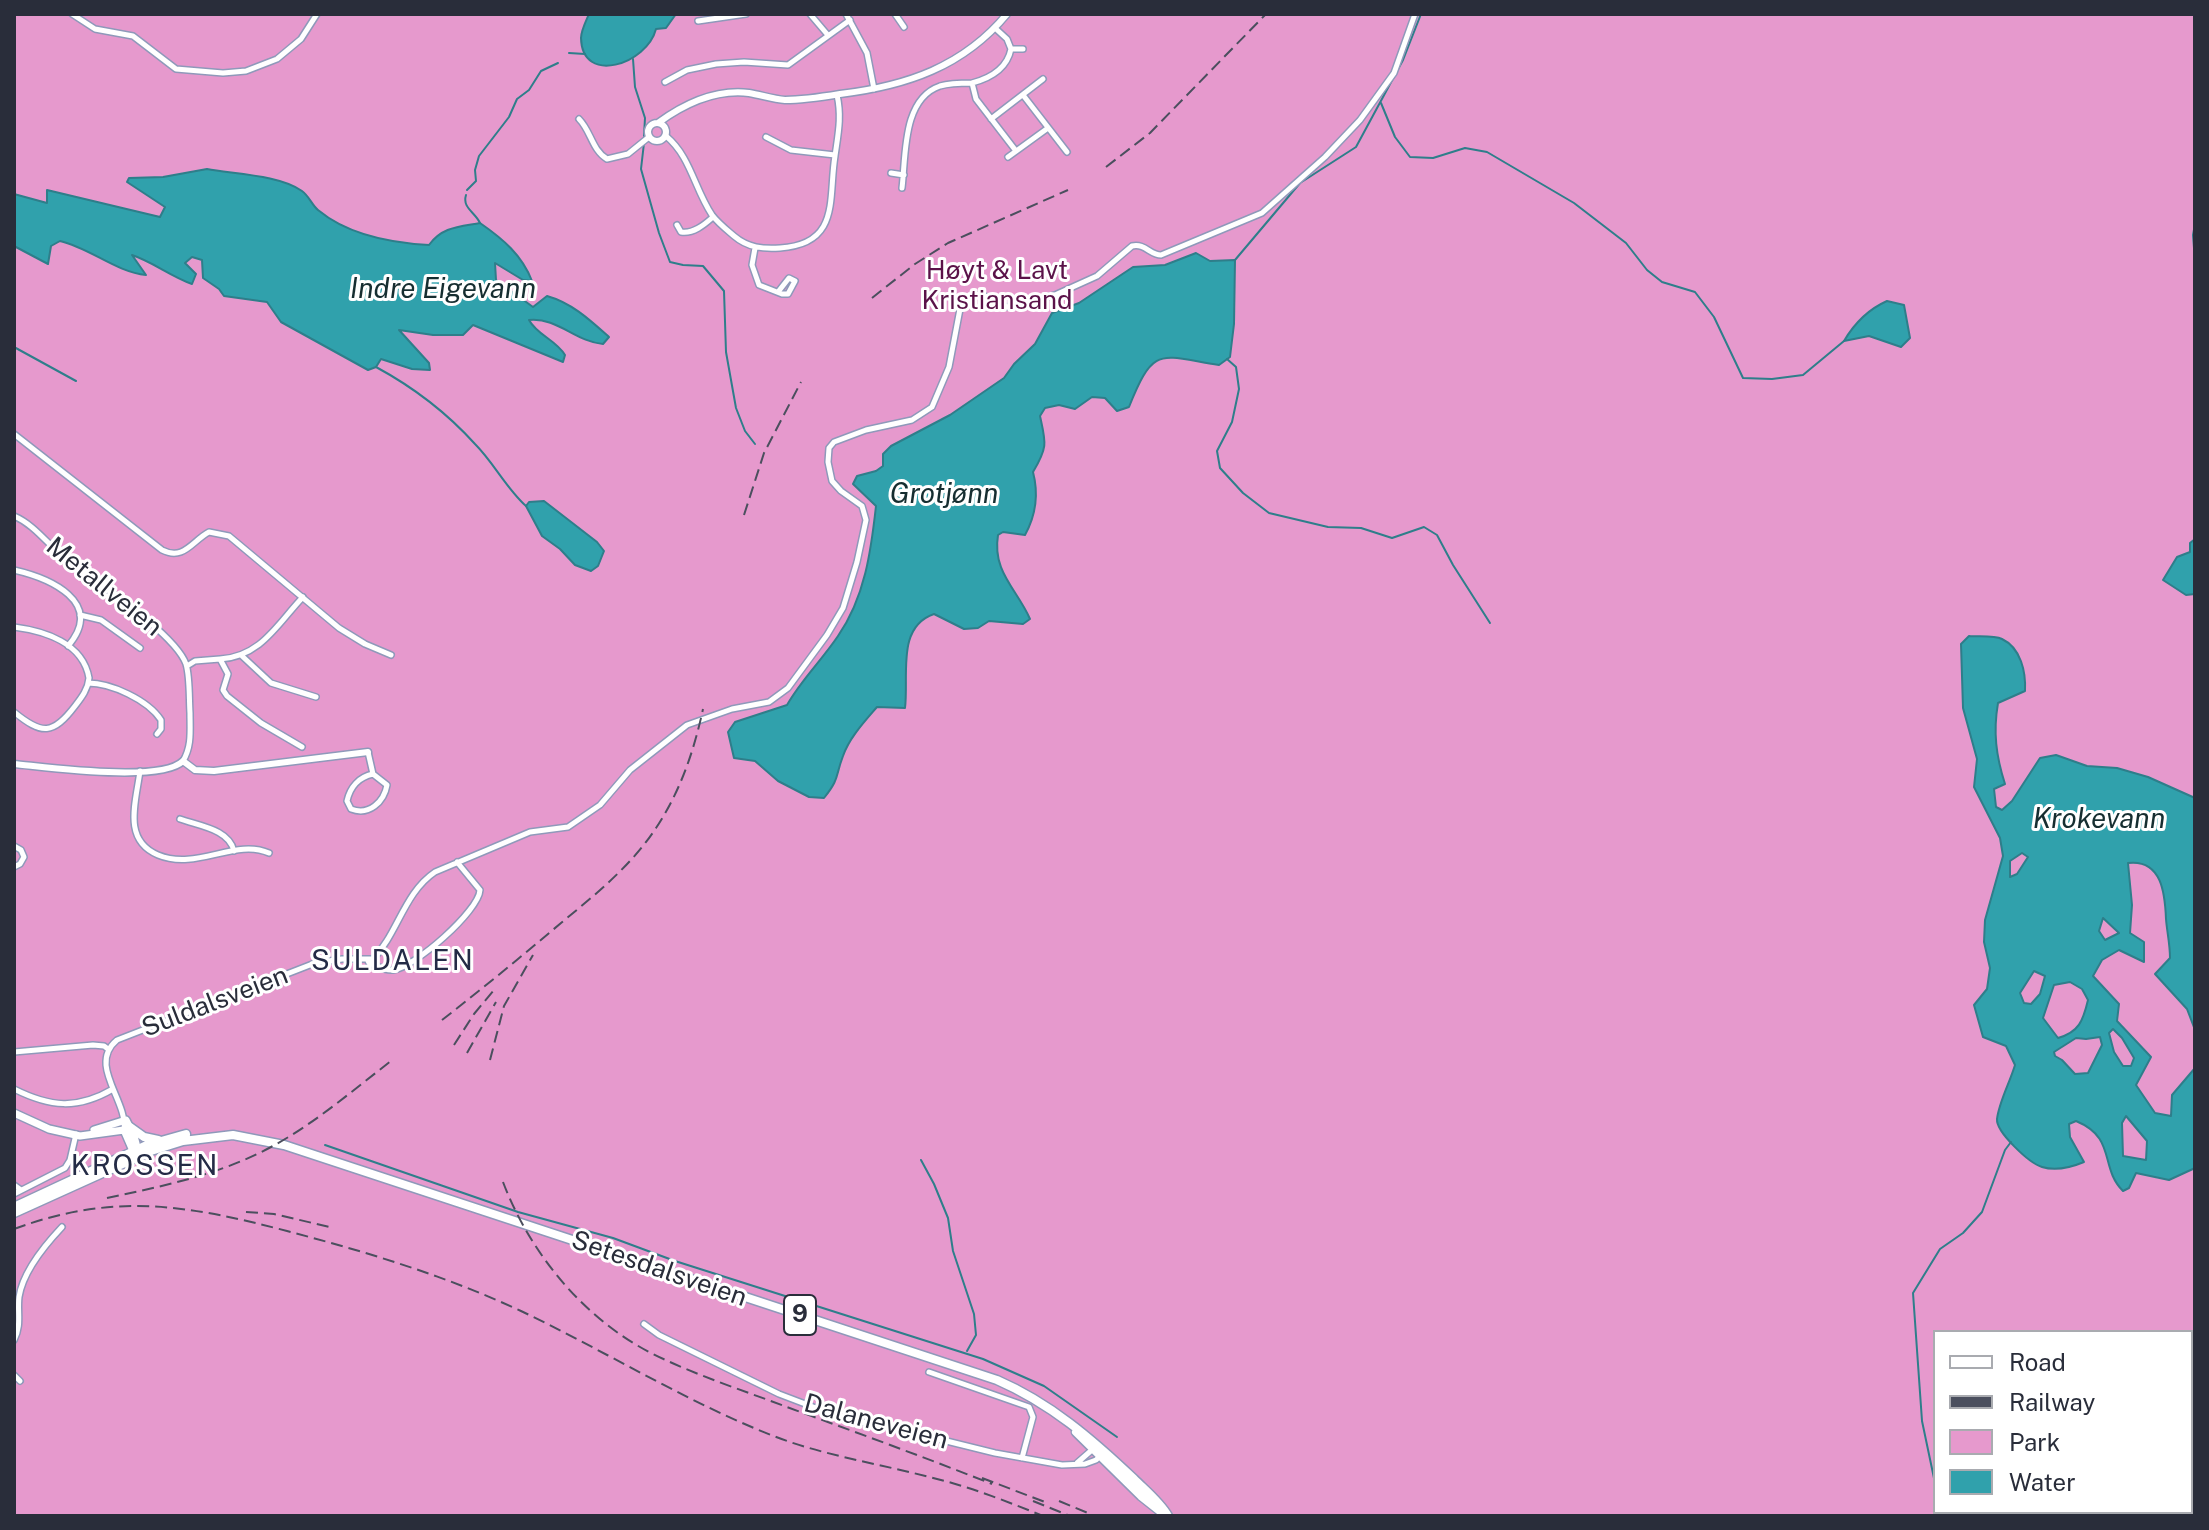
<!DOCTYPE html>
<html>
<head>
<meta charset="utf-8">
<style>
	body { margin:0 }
	#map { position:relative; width:2209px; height:1530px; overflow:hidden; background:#dde3f8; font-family:"Public Sans",sans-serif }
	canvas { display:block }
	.frame { position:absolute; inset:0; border:16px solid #292d3a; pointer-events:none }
	.legend { position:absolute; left:1933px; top:1330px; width:260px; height:184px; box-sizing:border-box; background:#fff; border:2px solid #a9abb0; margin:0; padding:10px 14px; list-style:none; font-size:24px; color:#292d3a }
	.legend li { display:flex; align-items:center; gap:16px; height:40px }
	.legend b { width:40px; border:2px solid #a9abb0 }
</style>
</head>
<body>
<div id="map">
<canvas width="2209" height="1530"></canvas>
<div class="frame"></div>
<ul class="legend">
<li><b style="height:10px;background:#fff"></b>Road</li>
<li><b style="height:10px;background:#4b4f5e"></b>Railway</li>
<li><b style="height:22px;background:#e699cd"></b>Park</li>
<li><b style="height:22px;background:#30a1ac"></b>Water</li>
</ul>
</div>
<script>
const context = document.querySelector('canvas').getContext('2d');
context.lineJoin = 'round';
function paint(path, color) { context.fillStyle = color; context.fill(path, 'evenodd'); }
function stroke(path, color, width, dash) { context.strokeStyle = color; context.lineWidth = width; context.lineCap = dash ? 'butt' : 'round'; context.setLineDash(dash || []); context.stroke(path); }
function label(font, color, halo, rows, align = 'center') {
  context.font = font + ' "Public Sans",sans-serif'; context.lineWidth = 6; context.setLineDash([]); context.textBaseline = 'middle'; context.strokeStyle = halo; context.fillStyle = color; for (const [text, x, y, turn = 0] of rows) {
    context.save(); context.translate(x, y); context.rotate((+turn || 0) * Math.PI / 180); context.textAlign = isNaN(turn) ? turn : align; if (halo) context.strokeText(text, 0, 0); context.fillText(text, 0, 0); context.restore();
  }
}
paint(new Path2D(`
	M14,14H2195V1516H14ZM1935,1332H2191V1512H1935Z`), '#e699cd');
const water = new Path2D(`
	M589,14H676L666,28L656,29C647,64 582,86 581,38C581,31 586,21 589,14Z
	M207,169C234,174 280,175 302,191C309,196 312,205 318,210C348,235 392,243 429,245C442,227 458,227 480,223C503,239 522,255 532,281L523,280L495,263L496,280L533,307L547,296C572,303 590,320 609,337L603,344C576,342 557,317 529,320C537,335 556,340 565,355L563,362L473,325L463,335H433L399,330L429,363L430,370L412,369L381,359L376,367L368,370L281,322L267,302L224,296L219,289L203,278L202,260L192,257L185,263L196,274L192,284C170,276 153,262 132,255L146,275C116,272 90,248 60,241L51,246L48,264L14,246V194L47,203V190L160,217L165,207L127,182L129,178L163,177Z
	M1196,253L1210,261L1235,260L1234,324L1230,357L1219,365C1160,356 1154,344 1129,407L1117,411L1105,398L1092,397L1075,409L1059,405L1045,408L1040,416C1046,443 1048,447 1033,472C1039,495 1036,515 1025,535L1003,532L998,535C992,572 1017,589 1030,619L1023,624L989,621L978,628L964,629L934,614C896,627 909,676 905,708L877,707C865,721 849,738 843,756C835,777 840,778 824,798L809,797L778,781L755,761L734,758L728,732L735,722L787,705C801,680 822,660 838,636C865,597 871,551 876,506L853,484L857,476L876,471L883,466V454L891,446L950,415L1004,378L1014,364L1035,344L1052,313L1079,303L1133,267L1165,265Z
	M1887,301L1904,305L1910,338L1901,347L1869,336L1844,341C1854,324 1869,309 1887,301Z
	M544,501L597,542L604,551L598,566L591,571L575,565L560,549L542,536L526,506L529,502Z
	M2195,539V594L2186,595L2163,580L2177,557L2190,552V543Z
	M1969,636C1978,637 1994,635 2002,639C2021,648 2026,672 2025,691L1998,703C1993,732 1996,756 2005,784L1994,789L1996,807L2002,810L2012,801L2040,758L2056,755L2087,766L2117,768L2148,777L2195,798V1030L2187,1009L2155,974L2170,958C2170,944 2167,932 2166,919C2165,894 2162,859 2128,863L2132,905L2130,933L2144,942V962L2119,950L2102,960L2093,976L2119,1004L2117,1021L2151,1057L2136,1085L2155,1113L2171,1116L2172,1095L2195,1068V1168L2169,1180L2136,1173L2129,1188L2123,1191C2099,1167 2117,1138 2076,1121L2069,1124L2070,1137L2084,1162C2072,1167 2055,1171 2042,1167C2029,1163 1996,1132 1997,1119C1999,1102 2010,1082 2015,1065L2006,1046L1983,1037L1974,1005L1987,989L1990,968L1984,942L1985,920L2003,856L2000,838L1974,787L1977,759L1963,708L1961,644ZM2022,853L2028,857L2017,874L2010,877V861ZM2103,918L2119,933L2105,940L2099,931ZM2034,971L2045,976L2040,994L2031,1004L2024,1003L2020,993ZM2070,982L2082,989L2088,1000C2083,1021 2079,1032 2058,1038L2043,1018L2054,985ZM2113,1029L2122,1038L2134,1058L2131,1066H2123L2114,1052L2109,1033ZM2100,1037L2102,1045L2088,1073L2075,1074L2062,1060L2055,1056L2054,1052L2076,1038L2086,1039ZM2126,1116L2147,1141L2146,1160L2123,1156L2122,1123Z`);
paint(water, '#30a1ac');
stroke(water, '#2e7e8a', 2);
stroke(new Path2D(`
	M569,53L585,54
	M633,59L635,87L645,118L644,136
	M1381,103L1395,137L1410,157L1433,158L1465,148L1487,152L1574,203L1626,243L1647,270L1662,282L1695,292L1714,317L1743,378L1772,379L1803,375L1844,341
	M644,143L641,169L659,233L670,262L683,265L703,266L724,291L726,352L736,408L745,431L755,444
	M467,190L476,181L475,170L479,156L509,117L517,99L529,90L541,71L558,63
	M466,195C462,208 475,212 480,223
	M2195,224L2193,235L2195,261
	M1235,260L1300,183L1356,147L1403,60L1421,14
	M14,347L76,381
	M1227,359L1236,367L1239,389L1232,422L1217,451L1220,468L1243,493L1269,513L1328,527L1361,528L1392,538L1424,527L1437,535L1453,565L1490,623
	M376,367C413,387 447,413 475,444C494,463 506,488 526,506
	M325,1145L518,1212L613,1238L675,1261L983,1359L1044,1386L1117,1437
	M921,1160L934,1184L948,1218L953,1251L974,1314L976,1335L967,1351
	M1935,1483L1922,1421L1913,1293L1940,1249L1963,1233L1982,1212L2005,1150L2011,1142
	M1947,1512L1948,1516`), '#2e7e8a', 2);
const minor = new Path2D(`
	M72,14L95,29L133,36L176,69L223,73L246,71L277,59L301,39L317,14
	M810,14L827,34
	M846,14L867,53L874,89
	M895,14L904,27
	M698,21L746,14
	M995,28L1007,39L1011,49H1023
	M1011,49C1007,69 991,78 972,83L976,99L1016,151
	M665,82L687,70L716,64L744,62L788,65L850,20
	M1023,95L1067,152
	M579,119C591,131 592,150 607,159L628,154L649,137
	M991,119L1043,79
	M666,136C691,157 694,188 712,215C718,223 727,230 734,236C748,248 763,249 780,248C841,244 828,198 835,156C838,134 842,117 837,95
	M766,137L791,150L835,155
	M1008,157L1048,128
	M891,173L904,175
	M902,188C906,156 902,99 940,86C950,83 961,83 972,83
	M677,225L681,232C693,234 704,225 713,217
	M755,248L752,265L759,285L782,294H788L795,281L789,278L778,292
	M14,434L162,550C184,561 192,541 209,532L229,536L339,628L365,644L391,655
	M14,516C35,525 48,545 66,559C94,581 175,633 186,664C190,677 189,699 190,713C190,731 192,746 183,761
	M14,570C49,578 106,602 68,646
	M80,615L101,620L140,648
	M14,627C45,631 83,643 89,678C88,689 82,697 75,706C53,735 42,735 14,712
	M242,656L271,683L316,697
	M187,666L195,661L220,659
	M88,683C111,683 148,700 161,720V729L157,734
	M302,747L261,723L227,696L223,690L228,674L220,659C261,657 278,623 303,597
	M368,752L373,774
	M140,771C136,802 122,840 158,855C197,871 235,838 269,853
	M373,774L387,785C384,802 369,816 351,809L347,801C350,787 359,777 373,774Z
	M180,819C199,826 229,829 234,851
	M14,846L21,850L24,857L20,864L14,867
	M368,961L369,963C377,966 385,971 393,970C414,968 479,911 480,890L457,862
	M14,1052L93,1045L104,1046L108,1049
	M14,1089C50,1107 77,1110 113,1089
	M124,1130C128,1100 87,1065 117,1040L315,963L342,959H373C398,933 404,893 435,872L530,832L568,827L600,805L630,770L687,725L732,709L769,702L788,688L827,635L843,608L857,562L866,520L862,506L841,491L832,481L828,462L829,448L834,442L866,430L912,420L932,407L949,367L960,309L970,297L982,294L997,305L1008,307L1055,295L1097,276L1132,246C1145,243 1150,255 1161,255L1262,213L1325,157L1360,120L1394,73L1415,14
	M14,1185L21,1190
	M14,1194L65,1168L70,1160L76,1134
	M644,1324L659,1335L779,1394L842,1418L906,1431L995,1453L1062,1465L1085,1464L1096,1460L1101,1455
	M14,1340C22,1325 17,1312 19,1297C23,1271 45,1245 62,1227
	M929,1372L1029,1407L1033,1417L1022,1458
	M14,1375L20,1381
	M1077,1463L1093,1449`);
const tertiary = new Path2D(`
	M648 132a9 9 0 1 1 18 0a9 9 0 1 1-18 0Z
	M658,123C684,104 716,89 749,93C761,95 773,99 785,100C804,100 822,97 840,94C906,86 963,67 1007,14
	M14,764C47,767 161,783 183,761L195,770L214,771L368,752`);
const secondary = new Path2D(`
	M14,1113L49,1129L80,1136L124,1130L134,1153
	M94,1130L126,1120L134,1136L139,1155`);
const trunk = new Path2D(`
	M130,1127L144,1137L158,1140
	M14,1207L147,1145L186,1134
	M14,1213L151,1151L183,1141L233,1135L284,1145L997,1380C1050,1403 1092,1439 1134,1479C1145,1490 1160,1502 1168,1516
	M1076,1432L1141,1496L1165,1515`);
stroke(minor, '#8f99ba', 8);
stroke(tertiary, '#8f99ba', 9);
stroke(secondary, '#8f99ba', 10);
stroke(trunk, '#8f99ba', 11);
stroke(minor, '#fff', 5);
stroke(tertiary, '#fff', 6);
stroke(secondary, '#fff', 7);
stroke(trunk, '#fff', 8);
stroke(new Path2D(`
	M1106,167L1150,133L1266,14
	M872,298L915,264L948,243L1068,190
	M744,515L764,453L801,382
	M442,1020C482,989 522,956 561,923C596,894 631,866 656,828C680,792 694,751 703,709
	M454,1045L474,1014L494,990
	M467,1053L496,1002
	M490,1060L504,1006L533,955
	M503,1182C530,1253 583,1318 651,1353C695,1375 742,1390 787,1407C855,1432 924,1457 992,1484
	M107,1198C163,1186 219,1175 271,1147C314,1124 352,1091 391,1061
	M246,1212L274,1214L334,1228
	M14,1229C114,1192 188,1205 287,1231C367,1252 446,1276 521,1311C605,1351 685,1401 771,1435C821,1455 876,1463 929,1477C968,1486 1006,1501 1043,1516
	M982,1478L1045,1502
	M1033,1501L1070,1516
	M1059,1501L1095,1516`), '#4b4f5e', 2, [12, 6]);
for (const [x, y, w] of [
	[800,1315,32]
]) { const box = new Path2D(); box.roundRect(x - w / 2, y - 20, w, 40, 6); context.fillStyle = '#fff'; context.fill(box); stroke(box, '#292d3a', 2); }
label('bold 24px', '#292d3a', null, [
	["9",800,1315]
]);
label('26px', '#5b1249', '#fff', [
	["Høyt & Lavt",997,271],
	["Kristiansand",997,301]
]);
label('26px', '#292d3a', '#fff', [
	["Metallveien",104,587,39],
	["Suldalsveien",215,1002,-21],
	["Setesdalsveien",659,1269,19],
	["Dalaneveien",876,1422,15]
]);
label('italic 28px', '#162e31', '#fff', [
	["Indre Eigevann",443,289],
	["Grotjønn",944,494],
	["Krokevann",2099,819]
]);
context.letterSpacing = '2px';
label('28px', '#242b46', '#fff', [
	["SULDALEN",393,961],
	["KROSSEN",145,1166]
]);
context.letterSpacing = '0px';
</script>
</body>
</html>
